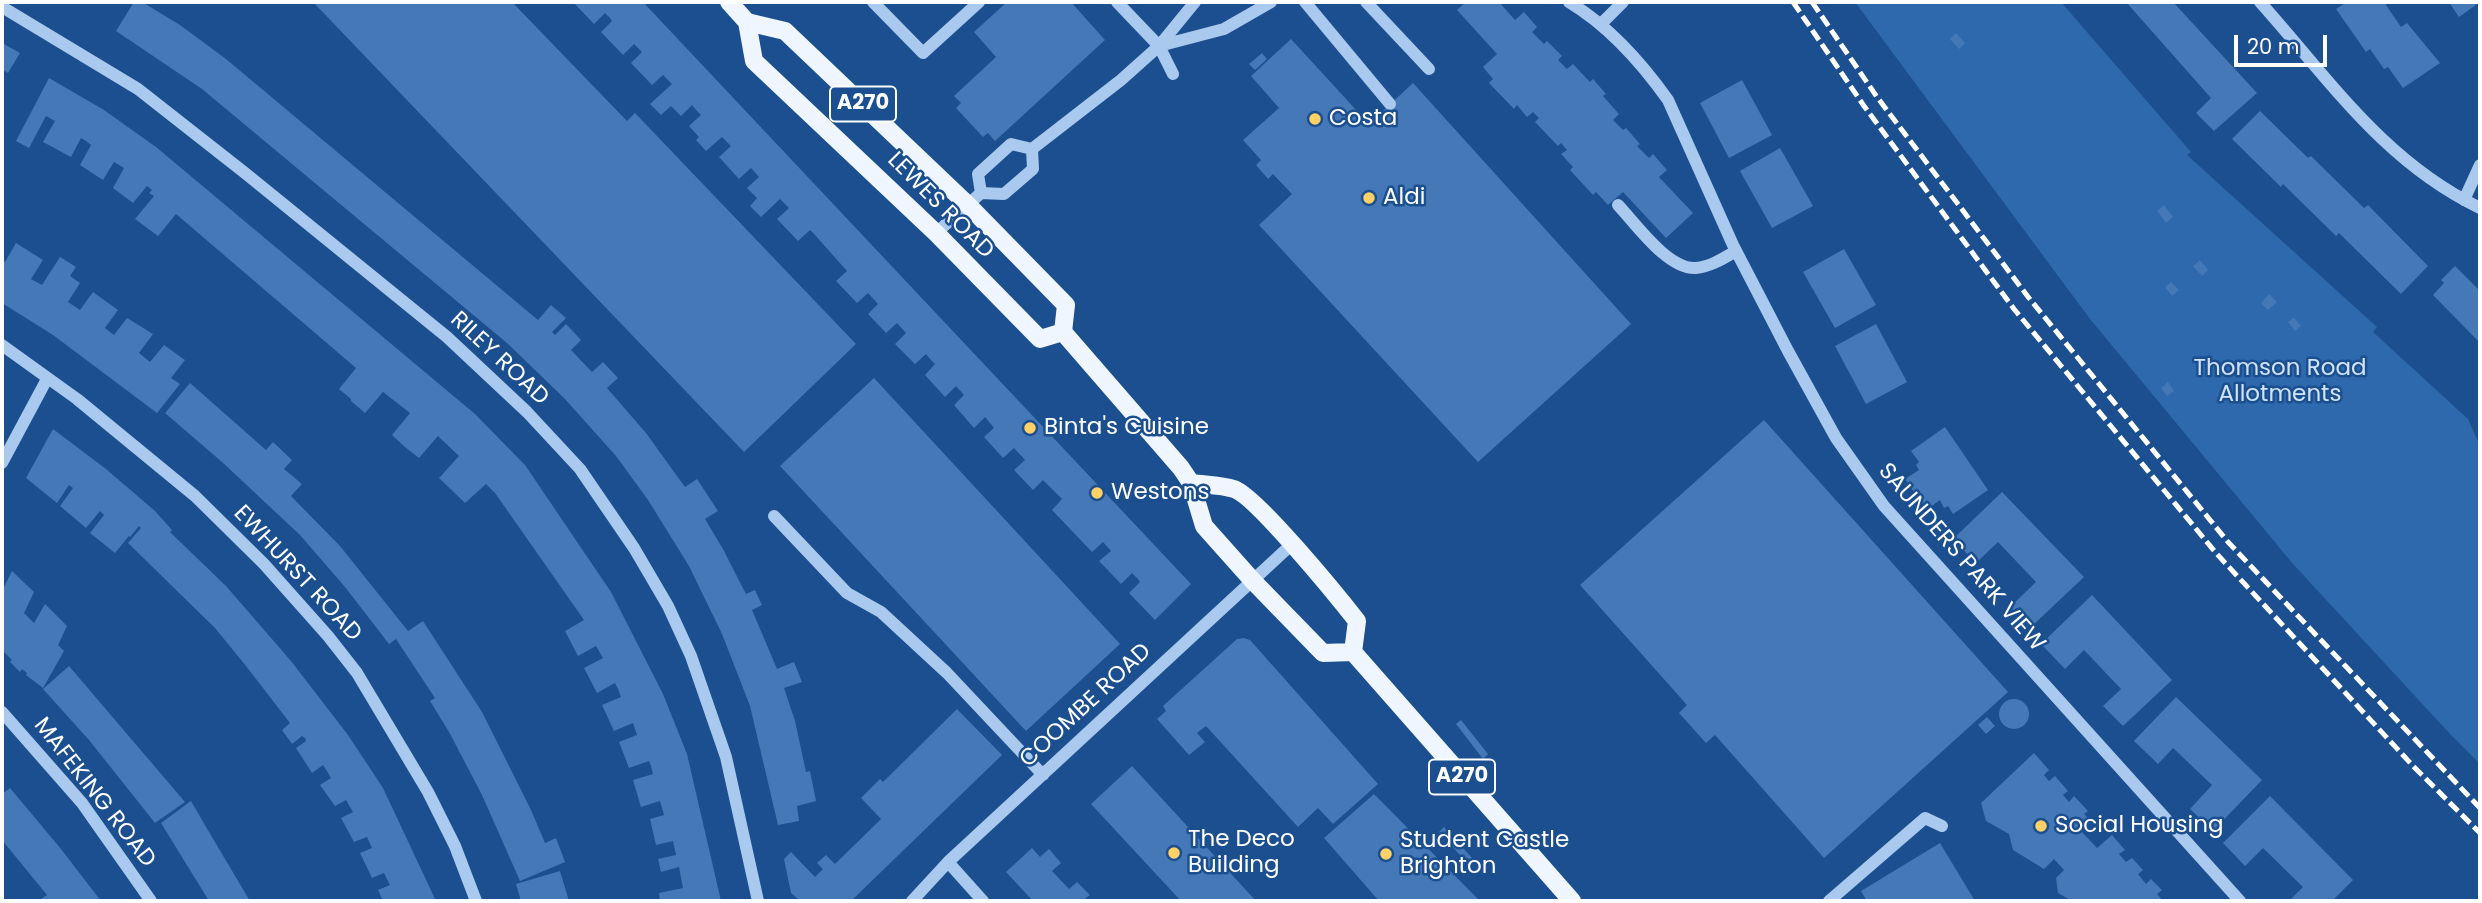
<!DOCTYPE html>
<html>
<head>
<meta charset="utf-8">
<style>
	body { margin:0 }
	#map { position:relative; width:2482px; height:903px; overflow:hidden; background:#1b4f8f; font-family:Poppins,sans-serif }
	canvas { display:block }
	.frame { position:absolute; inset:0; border:4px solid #fff; pointer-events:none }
	.scale { position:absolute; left:2234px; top:35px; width:93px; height:32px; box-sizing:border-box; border:4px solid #fff; border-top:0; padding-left:9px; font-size:21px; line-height:24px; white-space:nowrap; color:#fff; -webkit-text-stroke:5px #1b4f8f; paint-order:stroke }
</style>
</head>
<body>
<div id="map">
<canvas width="2482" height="903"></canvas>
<div class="frame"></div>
<div class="scale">20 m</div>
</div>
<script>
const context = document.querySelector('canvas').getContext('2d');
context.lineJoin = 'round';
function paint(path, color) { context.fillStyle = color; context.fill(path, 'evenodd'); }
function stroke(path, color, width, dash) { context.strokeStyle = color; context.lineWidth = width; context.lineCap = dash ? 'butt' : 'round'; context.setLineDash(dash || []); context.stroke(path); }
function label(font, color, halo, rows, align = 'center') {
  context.font = font + ' Poppins,sans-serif'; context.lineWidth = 5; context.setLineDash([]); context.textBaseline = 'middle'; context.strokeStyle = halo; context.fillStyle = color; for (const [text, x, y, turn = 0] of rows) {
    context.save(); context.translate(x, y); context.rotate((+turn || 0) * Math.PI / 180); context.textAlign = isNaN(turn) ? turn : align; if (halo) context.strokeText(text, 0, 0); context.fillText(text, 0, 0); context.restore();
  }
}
paint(new Path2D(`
	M1855,2H2061L2191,152L2187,155L2377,327L2373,332L2468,419L2480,446V764L2450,734L2293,564L2090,319Z`), '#2e69ad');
paint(new Path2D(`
	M134,2H142L180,25L226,59L538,320L551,305L566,318L552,332L555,335L566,324L581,340L571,350L592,372L603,362L618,378L607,388L646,433L685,487L697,479L718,511L705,519L723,549L746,594L755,590L762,605L752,610L777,669L794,662L802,682L784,688L795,721L806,772L810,771L816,801L797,806L799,821L778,825L750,706L722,634L689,566L648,500L616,456L564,398L507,343L202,89L116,31Z
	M313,2H512L627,121L635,113L856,344L744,452Z
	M573,2H643L1191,584L1155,620L1129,593L1140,582L1138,579L1132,573L1121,584L1099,561L1111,551L1103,542L1092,552L1052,510L1062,499L1043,480L1033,490L1014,470L1025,460L1014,448L1003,458L984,437L994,428L985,417L974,428L954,405L964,395L956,386L945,397L925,375L935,364L931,360L926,354L915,364L895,344L906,333L897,323L886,333L868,314L878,304L868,293L857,303L836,281L847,271L814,234L810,230L798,241L777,219L789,208L780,199L761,217L750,206L757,198L747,188L759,177L751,168L739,179L719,157L731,146L722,137L706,151L696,140L699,137L689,126L701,115L697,111L692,105L681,116L671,106L661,115L650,104L672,84L663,75L652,85L631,63L642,52L634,44L623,55L601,32L612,21L610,18L605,13L594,24Z
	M1007,2H1071L1105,40L995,141L988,133L983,137L956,108L961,103L954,96L996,57L974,32Z
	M1466,2H1499L1515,20L1524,12L1537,27L1532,32L1544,44L1547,41L1562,56L1558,60L1567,69L1573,64L1590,82L1593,79L1606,94L1603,96L1619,114L1613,120L1623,130L1626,128L1640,144L1637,146L1649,158L1653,154L1667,170L1659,177L1693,213L1666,238L1623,192L1608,205L1596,192L1593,195L1570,170L1573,167L1561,154L1567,150L1561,143L1558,146L1535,122L1539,118L1533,112L1527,117L1517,105L1514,109L1489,83L1493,79L1483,67L1497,54L1457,10Z
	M2126,2H2173L2257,93L2214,131L2196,113L2211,98Z
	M2347,2H2384L2401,27L2407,23L2440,63L2403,88L2388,67L2384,69L2370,49L2366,52L2336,9Z
	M2449,2H2480L2459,17Z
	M1956,33L1965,43L1959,49L1950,39Z
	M1291,39L1369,124L1413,83L1631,324L1478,462L1259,225L1292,194L1273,174L1268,179L1256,165L1261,160L1243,140L1279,108L1251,76Z
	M2,43L20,53L8,73L2,69Z
	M1262,53L1267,59L1255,70L1249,64Z
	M49,78L104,110L156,147L475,414L525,465L611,592L663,694L687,754L721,901H660L659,893L683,888L679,867L661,872L658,859L676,855L673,841L656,845L650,819L664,815L660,801L641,807L633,780L653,774L651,766L649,761L629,768L619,742L637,735L633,723L614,731L602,705L621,697L618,689L615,683L597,693L584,668L603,658L596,646L578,656L565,631L584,620L495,493L486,484L465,503L439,478L459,456L438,436L419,458L405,447L392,435L410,413L383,392L365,413L351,401V399L339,389L356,368L176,214L158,236L135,219L154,196L149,193L152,190L147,186L133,203L113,188L124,168L114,162L103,180L80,165L91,145L86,141L81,138L71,157L43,142L55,121L46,116L29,148L16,141Z
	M1742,80L1772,135L1729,158L1700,103Z
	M2260,111L2308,158L2311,156L2364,208L2368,205L2428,266L2401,294L2339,233L2336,236L2283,184L2281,187L2232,139Z
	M1780,148L1813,206L1772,228L1740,171Z
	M2164,205L2173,217L2166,223L2157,211Z
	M16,243L43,260L31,279L42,285L60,257L76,267L70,276L80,283L68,302L80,310L93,292L118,310L105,328L114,335L127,318L153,334L139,353L150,362L164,345L185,360L171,378L180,384L157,413L53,335L2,303V260L5,262Z
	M1844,249L1876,305L1835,328L1803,272Z
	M2200,260L2208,270L2202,276L2193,266Z
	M2455,266L2480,291V343L2433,295L2444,283L2441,280Z
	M2171,282L2179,290L2172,296L2165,287Z
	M2269,294L2277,302L2268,310L2261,303Z
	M2294,318L2301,326L2295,331L2288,322Z
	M1876,324L1907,382L1866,404L1835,346Z
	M874,378L1120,644L1026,731L780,466Z
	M2168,382L2174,391L2167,396L2161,388Z
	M190,383L266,450L273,442L292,460L284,469L302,484L291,496L340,546L408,631L423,621L482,712L531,810L545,843L556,838L565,862L520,881L482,795L449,732L430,701L435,698L396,639L389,644L345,587L300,535L222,462L165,413Z
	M1764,420L2008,692L1824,858L1715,735L1706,743L1679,713L1687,705L1580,585Z
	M1945,427L1988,490L1953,514L1948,506L1944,508L1940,500L1926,510L1905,479L1919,470L1916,465L1919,462L1911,451Z
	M53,429L106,469L155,511L172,530L170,532L226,586L291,661L348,735L383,788L436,901H383L378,890L390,885L384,873L372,878L360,853L372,848L367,837L354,842L341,818L353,812L346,800L335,806L320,785L331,778L327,771L323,765L312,773L296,748L306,741L305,738L302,736L292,744L282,730L290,723L246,666L215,628L128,543L141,528L139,526L130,537L129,536L115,553L90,533L104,515L100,511L86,528L60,506L73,488L69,485L57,503L26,478Z
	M2002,492L2084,577L2030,628L2010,607L2036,582L1998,542L1976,563L1953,539Z
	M12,571L34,592L24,613L34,623L45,604L67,626L58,645L64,651L43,688L26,675L27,673L22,669L20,672L10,662L12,660L2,650V591Z
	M2092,595L2172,680L2123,726L2103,706L2121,689L2084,650L2065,669L2041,644Z
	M1244,638L1250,640L1378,784L1333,824L1318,808L1298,827L1206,726L1197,733L1205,742L1189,755L1157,719L1166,711L1163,706L1237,639Z
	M69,666L185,802L155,823L89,740L43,689Z
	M2176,697L2262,780L2213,831L2190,809L2212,785L2173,748L2158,764L2134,741Z
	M1999 714a15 15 0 1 1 30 0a15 15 0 1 1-30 0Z
	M957,709L1002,755L851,901H797L799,900L791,893L784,859L791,852L815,877L823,869L817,863L826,855L835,864L881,819L861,798L880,779L883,782Z
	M1987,717L1995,726L1986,734L1978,725Z
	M1461,720L1488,754L1483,759L1456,724Z
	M2034,753L2049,770L2044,775L2049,781L2055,776L2068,791L2063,795L2069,802L2074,796L2088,811L2084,814L2092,822L2081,831L2097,848L2112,835L2125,850L2119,854L2126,862L2132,858L2143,870L2138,874L2146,884L2151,879L2162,890L2157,894L2163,901H2072L2058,893L2056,878L2064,870L2054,859L2044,869L2013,850L2009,834L1986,821L1981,803Z
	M1132,766L1256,901H1181L1091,804Z
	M10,788L61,849L101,901H38L47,895L2,840V794Z
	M1374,794L1480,901H1379L1324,838Z
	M2270,796L2353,880L2332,901H2289L2303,887L2263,848L2245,866L2223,843Z
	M191,801L209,832L250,901H209L161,823Z
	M1444,827L1473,859L1468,864L1439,832Z
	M1940,843L1975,901H1867L1861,891Z
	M1032,848L1040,857L1049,849L1061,863L1052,871L1069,889L1077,882L1090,895L1082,901H1033L1006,872Z
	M560,871L569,901H521L516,884Z`), '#4478b7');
stroke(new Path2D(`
	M873,2L923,53L979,2
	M1117,2L1159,46L1173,74
	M1305,2L1390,104
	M1366,2L1429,69
	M1569,2C1609,26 1641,62 1668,100L1733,245L1788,351L1836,438L1884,506L2240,901
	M2260,2C2329,79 2384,162 2480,208
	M2,7L138,89L245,173L447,337L527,412L580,469L634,548L668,606L691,656L726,757L758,901
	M1601,24L1623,2
	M1159,46L1224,29L1271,2
	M1032,149L1121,80L1159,46L1195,2
	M981,193L978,174L1011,144L1032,149
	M2464,200L2480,165
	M1618,205C1636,224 1668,270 1696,268C1710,267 1724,258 1736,251
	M936,233L981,193L1004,194L1033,169L1032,149
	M2,345L77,399L195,496L264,564L328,636L357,673L428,792L455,846L476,901
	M2,463L47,379
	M774,516L847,593L881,612L947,673L1043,775
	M2,712L82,803L151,901
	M948,862L983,901
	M912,901L948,862L1291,545
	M1829,901L1925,818L1942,826`), '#a9c9ee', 12);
stroke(new Path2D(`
	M729,2L747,22L754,61L936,233L1040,339L1063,332
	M747,22L785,31L968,205L1066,305L1063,332L1181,468L1191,483L1204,526L1253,581L1323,653L1353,652
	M1191,483C1205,485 1221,485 1234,489C1256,496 1339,598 1357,621L1353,652L1572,901`), '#f0f6ff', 18);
stroke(new Path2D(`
	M1793,2L1864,106L2014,309L2216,553L2414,767L2480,833
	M1812,2L1877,97L2029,298L2228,542L2480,808`), '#fff', 5, [12, 5]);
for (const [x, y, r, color] of [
	[1315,119,7,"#ffd166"],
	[1369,198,7,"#ffd166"],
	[1030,428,7,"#ffd166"],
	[1097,493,7,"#ffd166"],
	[2041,826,7,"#ffd166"],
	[1174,853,7,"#ffd166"],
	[1386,854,7,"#ffd166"]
]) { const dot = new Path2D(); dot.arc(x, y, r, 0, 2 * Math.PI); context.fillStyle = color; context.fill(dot); stroke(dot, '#1b4f8f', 2.5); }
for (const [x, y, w] of [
	[863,104,66],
	[1462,777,66]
]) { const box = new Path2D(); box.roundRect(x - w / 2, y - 17.5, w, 35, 5); context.fillStyle = '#1b4f8f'; context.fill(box); stroke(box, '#fff', 2); }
label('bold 21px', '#fff', null, [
	["A270",863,104],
	["A270",1462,777]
]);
label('23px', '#fff', '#1b4f8f', [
	["Costa",1329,119],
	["Aldi",1383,198],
	["Binta's Cuisine",1044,428],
	["Westons",1111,493],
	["Social Housing",2055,826],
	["The Deco",1188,840],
	["Building",1188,866],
	["Student Castle",1400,841],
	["Brighton",1400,867]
], 'left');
label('23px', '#fff', '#1b4f8f', [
	["LEWES ROAD",940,206,45],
	["RILEY ROAD",499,359,43],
	["SAUNDERS PARK VIEW",1961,558,49],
	["EWHURST ROAD",297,574,47],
	["COOMBE ROAD",1086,706,-43],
	["MAFEKING ROAD",94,793,52]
]);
label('23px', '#cfe3fa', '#1b4f8f', [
	["Thomson Road",2280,369],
	["Allotments",2280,395]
]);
</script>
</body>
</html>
